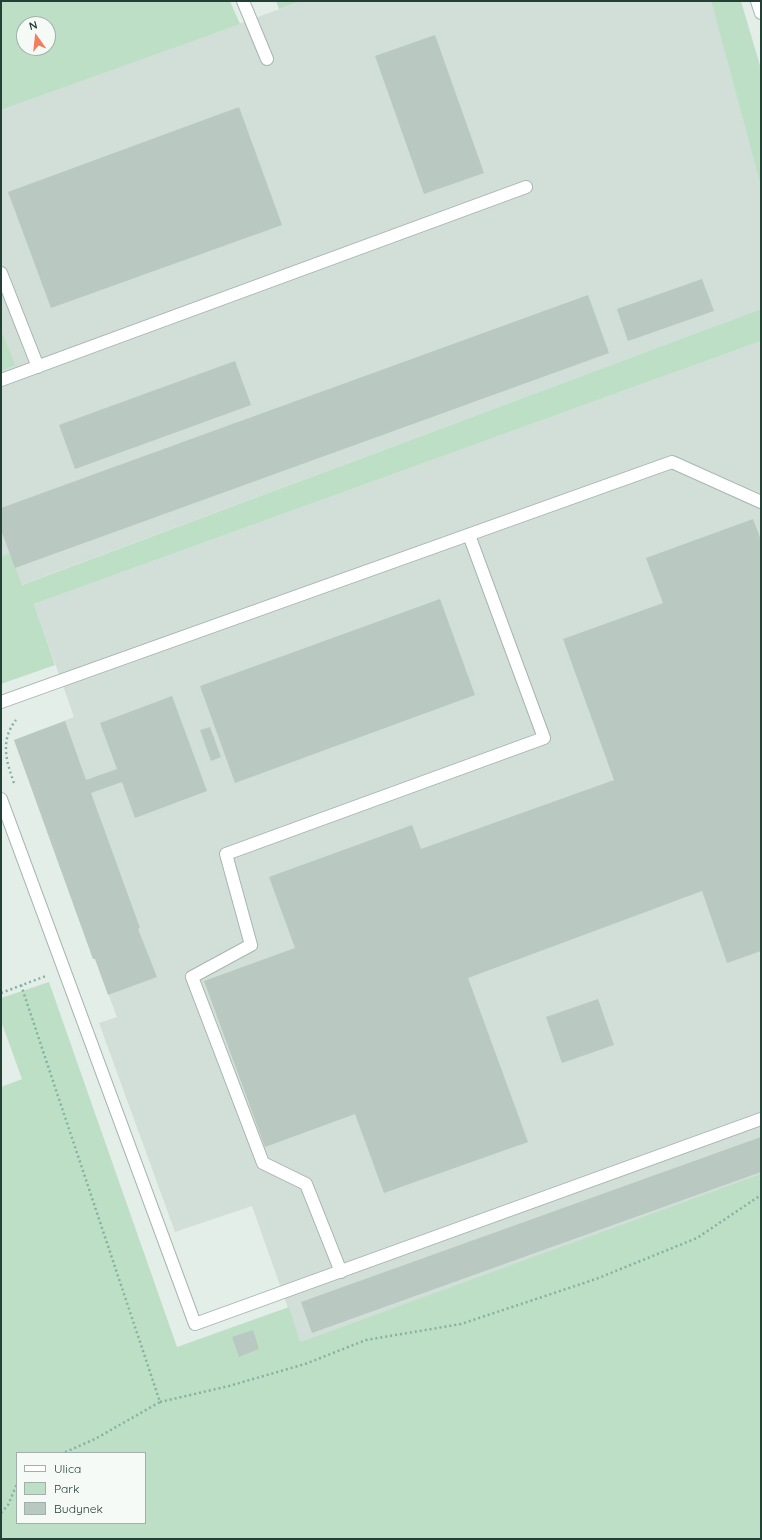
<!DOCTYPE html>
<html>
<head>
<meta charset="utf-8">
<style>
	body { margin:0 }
	#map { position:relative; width:762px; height:1540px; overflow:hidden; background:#e4eee9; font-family:Quicksand,sans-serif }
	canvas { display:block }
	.frame { position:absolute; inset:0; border:2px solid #234037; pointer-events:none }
	.legend { position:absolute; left:16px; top:1452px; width:130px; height:72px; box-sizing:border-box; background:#f5faf7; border:1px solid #a1b0aa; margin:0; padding:5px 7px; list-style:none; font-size:12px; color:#234037 }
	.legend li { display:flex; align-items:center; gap:8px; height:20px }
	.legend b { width:20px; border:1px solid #a1b0aa }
	.north { position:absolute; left:16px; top:16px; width:40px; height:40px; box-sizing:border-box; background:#f5faf7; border:1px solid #a1b0aa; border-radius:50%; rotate:345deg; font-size:11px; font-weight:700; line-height:16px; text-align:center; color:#234037 }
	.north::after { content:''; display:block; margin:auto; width:14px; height:18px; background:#f27e5e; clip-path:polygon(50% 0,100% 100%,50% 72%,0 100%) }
</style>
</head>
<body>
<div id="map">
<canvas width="762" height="1540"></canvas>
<div class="frame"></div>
<ul class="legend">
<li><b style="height:5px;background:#fff"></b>Ulica</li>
<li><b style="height:11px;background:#bddfc5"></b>Park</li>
<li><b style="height:11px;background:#b9c9c2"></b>Budynek</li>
</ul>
<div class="north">N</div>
</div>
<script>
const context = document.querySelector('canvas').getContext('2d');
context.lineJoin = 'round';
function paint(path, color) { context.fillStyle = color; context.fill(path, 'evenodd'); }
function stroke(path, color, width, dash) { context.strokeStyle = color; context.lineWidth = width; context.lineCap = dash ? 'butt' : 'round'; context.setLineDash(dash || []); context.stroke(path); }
paint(new Path2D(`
	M302,1H711L761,187V309L21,585L10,553L1,556V110Z
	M761,341V1175L300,1342L252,1206L175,1232L99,1023L117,1017L95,959H93L14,740L74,717L34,604Z`), '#d2ded8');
paint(new Path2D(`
	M1,1H230L240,24L1,110ZM24,24H48V48H24Z
	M276,1H302L279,9Z
	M711,1H741L761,69V187Z
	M761,309V341L34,604L55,665L1,684V556L10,553L22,585Z
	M1,330L15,365L1,371Z
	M49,982L177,1347L289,1307L300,1342L761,1174V1539H1V1087L22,1079L1,1021V998ZM17,1453H145V1523H17Z`), '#bddfc5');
paint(new Path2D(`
	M435,35L484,173L424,194L375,56Z
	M239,107L282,225L51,308L8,192Z
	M702,279L714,311L628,341L617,309Z
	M588,295L609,353L15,568L1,530V508Z
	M235,361L251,405L75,469L59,425Z
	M753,519L761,540V951L727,963L702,891L468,978L528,1142L384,1193L355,1114L265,1147L204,981L295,948L269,877L412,825L421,849L614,780L563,639L663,603L646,558Z
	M440,599L475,695L235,783L200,686Z
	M172,696L207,791L135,818L122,782L91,793L140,928L138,929L157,977L108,995L95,959H93L14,740L65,721L86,780L117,769L100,723Z
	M210,727L221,757L211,761L200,730Z
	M598,999L614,1045L562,1063L546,1017Z
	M761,1137V1172L312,1333L301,1302Z
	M253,1330L259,1349L239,1357L232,1337Z`), '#b9c9c2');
const minor = new Path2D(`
	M243,1L267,59
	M757,1L761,13
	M1,273L38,367
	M1,380L526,187
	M1,702L672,462L761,502
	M1,799L195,1324L761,1119
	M341,1272L306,1184L263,1163L192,977L251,945L226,854L544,738L469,535`);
stroke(minor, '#a6b6b0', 14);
stroke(new Path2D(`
	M14,783C6,761 0,740 16,720
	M21,985L160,1402L95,1439L63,1453
	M1,993L46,976
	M160,1402L229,1386L305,1364L366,1340L461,1324L596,1279L697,1238L761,1195
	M1,1513L8,1505L17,1484`), '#85b1a2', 2.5, [2, 3]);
stroke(minor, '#fff', 12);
</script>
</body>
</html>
